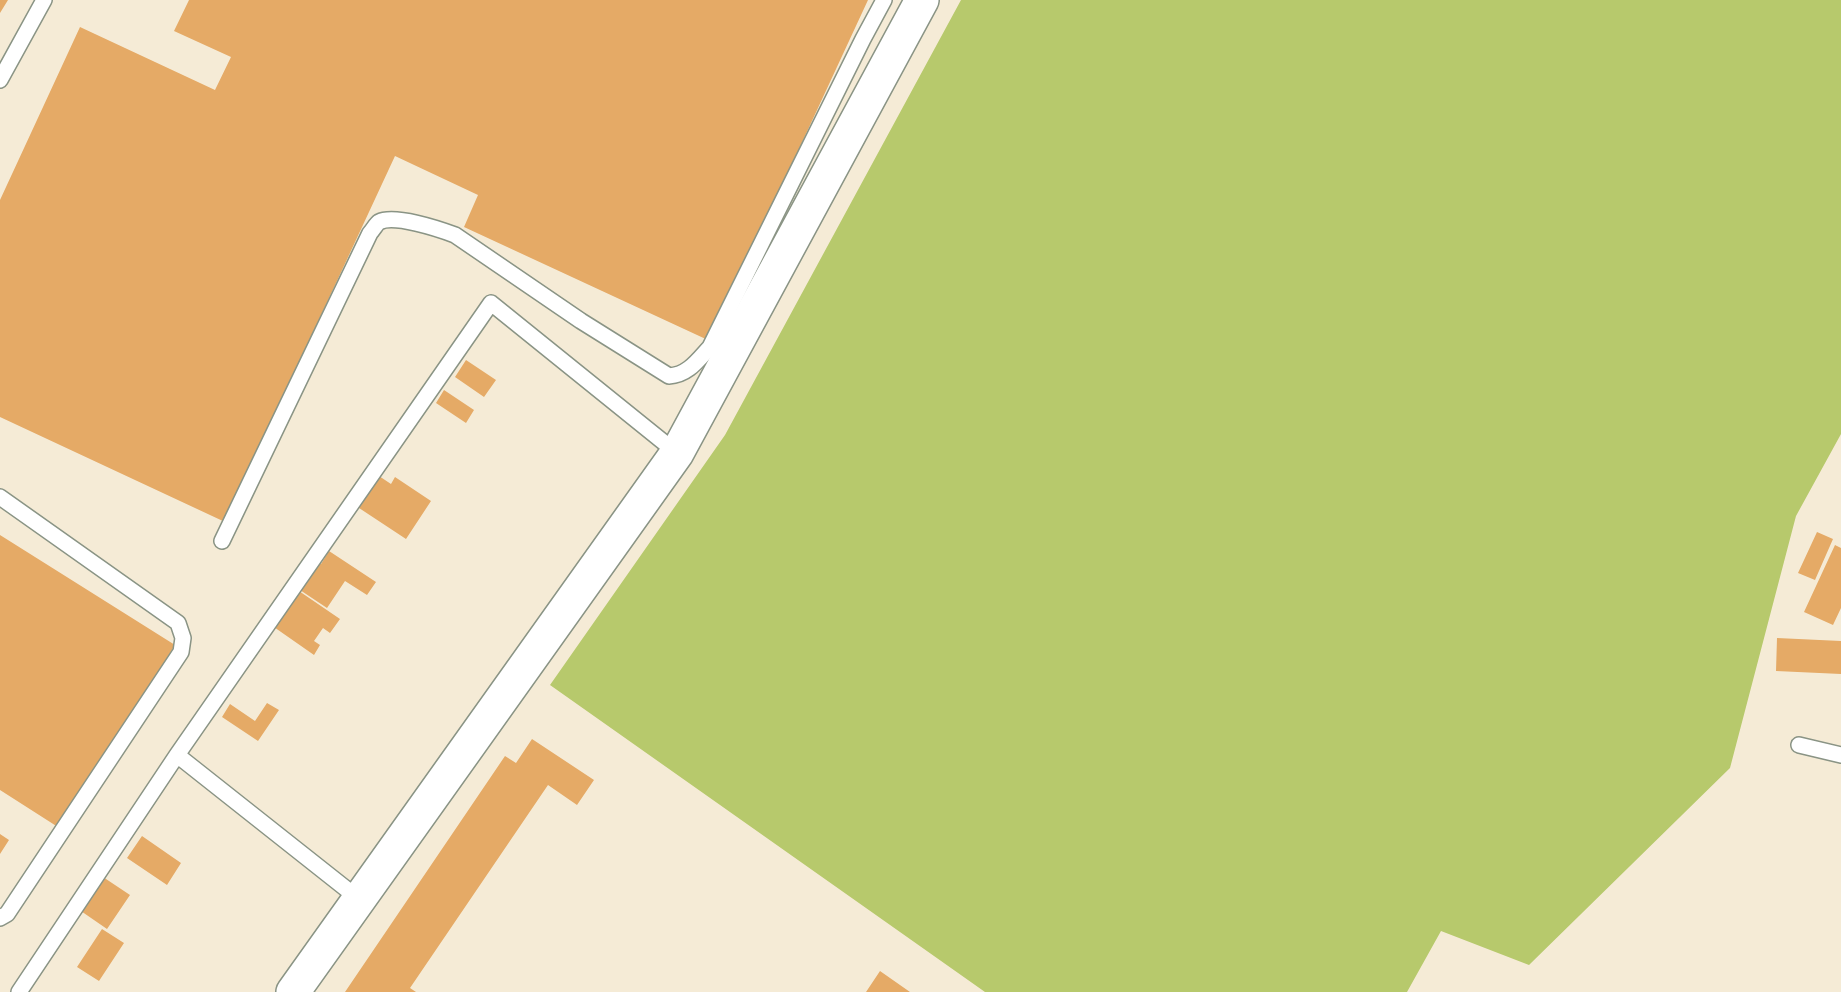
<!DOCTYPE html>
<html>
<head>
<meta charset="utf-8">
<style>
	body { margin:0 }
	canvas { display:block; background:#f5ebd6 }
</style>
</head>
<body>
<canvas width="1841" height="992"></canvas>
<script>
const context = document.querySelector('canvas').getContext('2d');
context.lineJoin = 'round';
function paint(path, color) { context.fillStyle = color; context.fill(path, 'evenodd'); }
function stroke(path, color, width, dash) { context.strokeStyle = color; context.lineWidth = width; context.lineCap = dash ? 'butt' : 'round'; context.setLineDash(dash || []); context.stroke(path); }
paint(new Path2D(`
	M961,0H1841V434L1796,516L1730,768L1529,965L1441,931L1407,992H985L550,685L725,435Z`), '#b7c96c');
paint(new Path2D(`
	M0,0H8L0,13Z
	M189,0H868L710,341L464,227L478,195L395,156L225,522L0,417V200L80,27L215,90L231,57L174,31Z
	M466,360L496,380L484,397L455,377Z
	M444,390L474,410L466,423L436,403Z
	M376,474L391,484L395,477L431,501L406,539L356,506Z
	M1817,532L1833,539L1815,580L1798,573Z
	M0,535L175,645L61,829L0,790Z
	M1835,545L1841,548V608L1833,625L1804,612Z
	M329,551L376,582L367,595L345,581L327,608L300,590L318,562L321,564Z
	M296,589L340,619L330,633L323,628L314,641L320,645L314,655L271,625Z
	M1777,638L1841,641V674L1776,671Z
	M267,703L279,710L258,741L222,717L230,704L255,721Z
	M532,739L594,780L577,805L548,785L410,988L416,992H345L505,756L516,763Z
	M0,834L9,840L0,854Z
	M142,836L181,863L167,885L127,858Z
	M100,875L130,895L107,929L78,909Z
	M102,929L124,943L99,981L77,967Z
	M880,971L910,992H866Z`), '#e5aa66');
const lane = new Path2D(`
	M0,80L44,0
	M0,497L178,623L183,638L181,652L7,914L0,918
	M222,541L370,233C373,230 376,224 379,222C394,214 439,229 455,235L581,321L669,376C688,375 698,360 710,347L863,39L884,0
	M1799,745L1841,755
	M177,755L359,899
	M19,992L177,755L491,303L677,453`);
const secondary = new Path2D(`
	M293,992L677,453L922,0`);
stroke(lane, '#8a9485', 18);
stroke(secondary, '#8a9485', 36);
stroke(lane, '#fff', 15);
stroke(secondary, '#fff', 33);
</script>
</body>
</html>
